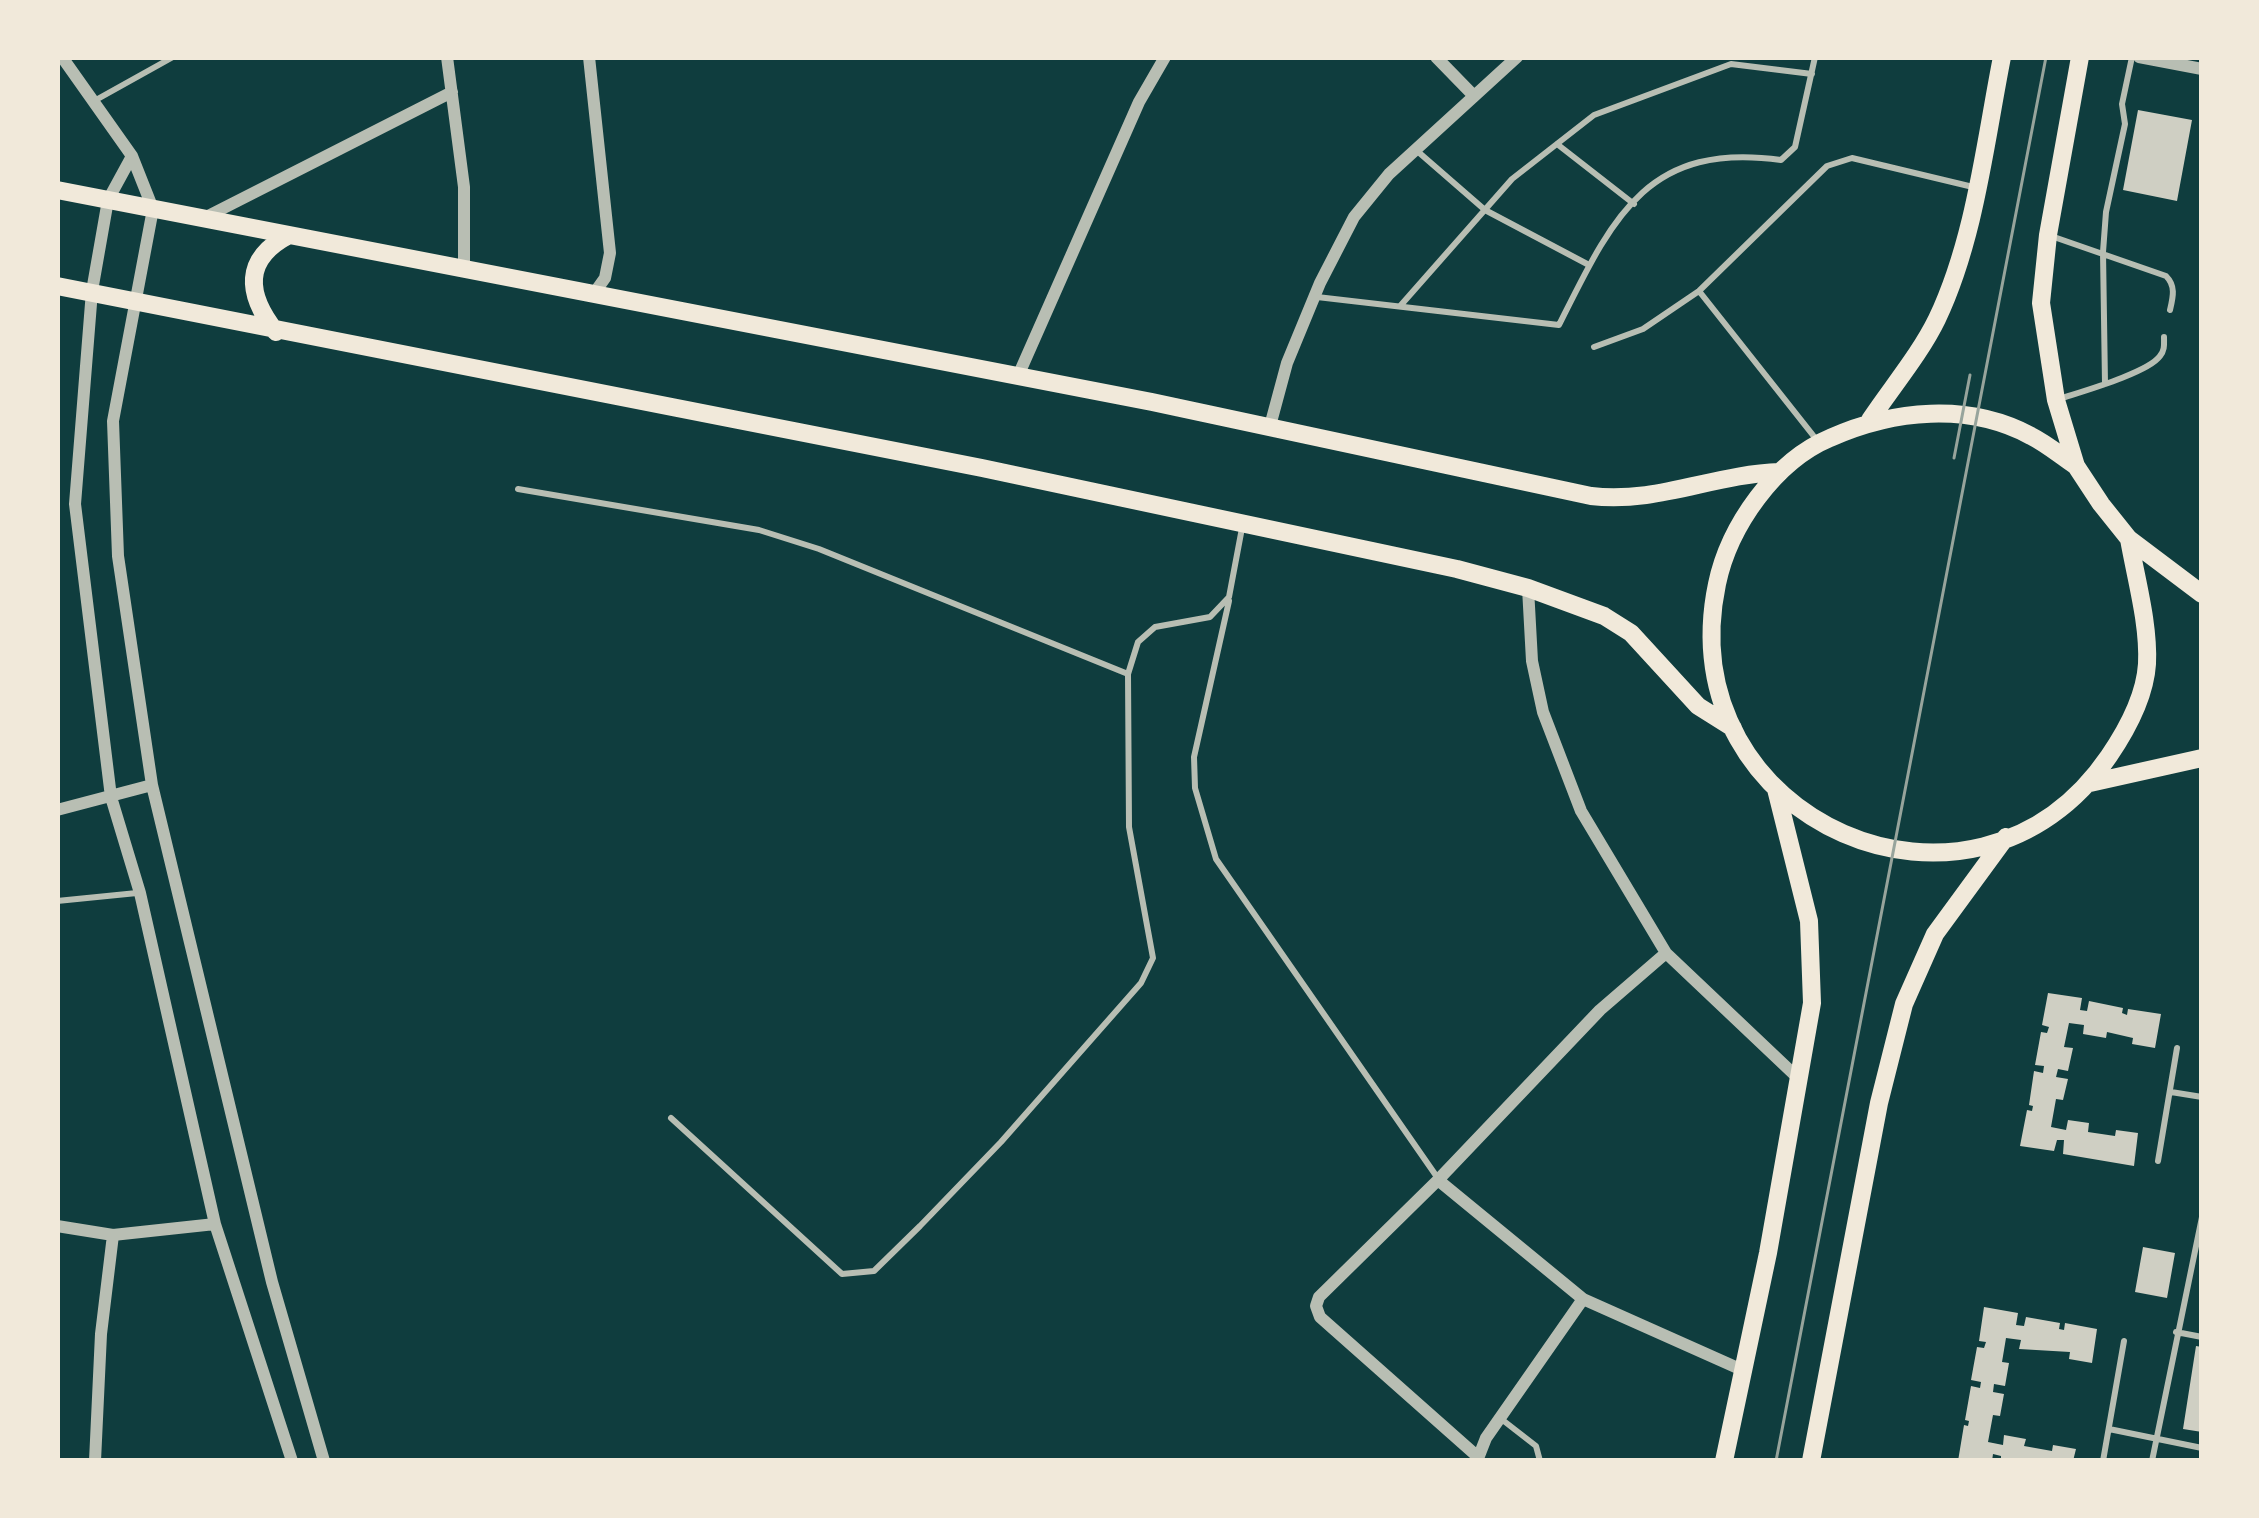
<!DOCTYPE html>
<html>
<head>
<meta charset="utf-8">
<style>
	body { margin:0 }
	#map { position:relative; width:2259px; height:1518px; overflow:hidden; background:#0f3d3e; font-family:Commissioner,sans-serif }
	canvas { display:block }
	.frame { position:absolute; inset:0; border:60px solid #f1e9da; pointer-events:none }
</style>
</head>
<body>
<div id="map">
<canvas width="2259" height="1518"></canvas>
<div class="frame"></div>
</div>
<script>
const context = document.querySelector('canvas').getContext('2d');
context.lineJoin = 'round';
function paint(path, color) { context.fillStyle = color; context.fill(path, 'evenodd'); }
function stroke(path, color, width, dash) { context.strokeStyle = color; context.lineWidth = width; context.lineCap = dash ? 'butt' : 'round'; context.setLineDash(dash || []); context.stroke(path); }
paint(new Path2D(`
	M2138,110L2192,120L2177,201L2123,190Z
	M2048,993L2082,998L2080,1010L2087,1011L2089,1001L2123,1008L2122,1013L2127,1015L2128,1009L2161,1014L2155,1048L2132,1044L2133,1038L2107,1032L2106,1038L2083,1034L2084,1025L2069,1023L2064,1047L2073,1048L2068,1071L2058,1069L2056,1077L2068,1079L2063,1100L2056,1099L2051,1127L2066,1130L2068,1120L2089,1123L2088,1132L2115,1136L2116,1130L2138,1133L2134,1166L2063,1154L2064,1140H2057L2054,1151L2020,1146L2027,1110L2032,1111L2033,1106L2029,1105L2034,1071L2043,1073L2044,1066L2035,1065L2041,1032L2047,1033L2049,1027L2042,1025Z
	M2143,1247L2175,1253L2167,1298L2135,1292Z
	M1984,1307L2018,1313L2016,1325L2024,1326L2026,1317L2060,1323L2059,1329L2064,1330L2065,1323L2097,1329L2092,1363L2069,1359L2070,1352L2019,1349L2021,1340L2006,1338L2002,1362L2009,1363L2005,1386L1994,1384L1993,1392L2004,1394L2000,1416L1993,1415L1988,1442L2003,1445L2004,1435L2026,1439L2024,1446L2052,1451L2053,1445L2076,1449L2073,1461H2001V1456L1993,1454L1992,1461H1958L1964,1425L1968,1426L1969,1421L1965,1420L1971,1386L1980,1388L1981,1382L1971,1380L1977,1347L1984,1348L1986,1342L1979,1341Z
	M2196,1346L2202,1347V1432L2183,1429Z`), '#cfcfc3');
stroke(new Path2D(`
	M94,101L173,57
	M1557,144L1634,204
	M1416,150L1485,210L1589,265
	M2051,236L2166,276C2176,286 2173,297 2170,310
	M1699,291L1816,439
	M1317,297L1559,325C1612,219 1646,141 1781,160L1795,147L1815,57
	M1401,305L1512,179L1594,115L1731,64L1812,74
	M1594,347L1643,329L1699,291L1827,166L1852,158L1973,187
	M2105,384L2103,252L2106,212L2125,124L2122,104L2132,57
	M2059,399C2080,392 2148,373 2160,356C2165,350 2164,344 2164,337
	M518,489L759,530L819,549L1128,674
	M1229,601L1194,757L1195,788L1216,859L1437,1177
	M57,901L137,893
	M2171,1092L2202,1097
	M671,1118L842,1274L874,1271L920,1226L1001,1142L1141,983L1153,958L1129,827L1128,674L1138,642L1155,627L1210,617L1229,597L1242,528
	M2158,1161L2177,1048
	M2176,1332L2202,1337
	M1500,1418L1536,1446L1540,1461
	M2109,1429L2202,1448
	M2103,1461L2124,1341
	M2152,1461L2202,1217`), '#b8beb3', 6);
stroke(new Path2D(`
	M62,57L132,156L153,209L113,421L118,556L152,785L272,1282L324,1461
	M447,57L464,187V266
	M589,57L610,253L605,278L595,292
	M1436,57L1474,96
	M2139,57L2202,69
	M132,156L108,200L92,291L75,504L111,797L140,893L215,1224L292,1461
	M206,217L452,92
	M1018,376L1139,102L1165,57
	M1270,426L1287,363L1320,283L1354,217L1389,174L1517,57
	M1528,588L1532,661L1543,712L1581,811L1666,953L1799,1079
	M57,810L152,785
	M1438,1180L1583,1299L1740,1369
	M57,1226L113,1235L101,1334L95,1461
	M113,1235L215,1224
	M1478,1457L1320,1317L1316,1306L1319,1297L1438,1180L1600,1010L1666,953
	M1477,1461L1486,1438L1583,1299`), '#b8beb3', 12);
stroke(new Path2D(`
	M2080,57L2048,235L2041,303L2056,400L2076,466L2101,504L2129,539L2202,594
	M57,190L1152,402L1591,496C1657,504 1714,474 1780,472
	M57,286L982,468L1457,569L1528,588L1604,616L1631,633L1698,706L1733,728
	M276,332C246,294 243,259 289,235
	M1870,420C1892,387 1920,354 1937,319C1975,239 1985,143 2002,57
	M2076,466C2061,456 2047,444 2031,436C1968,402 1893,410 1830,438C1775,461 1729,526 1717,584C1667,821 1973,955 2109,756C2126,731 2145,696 2147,664C2149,624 2136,579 2129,539
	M2090,783L2202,758
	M1724,1461L1768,1253L1812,1003L1809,921L1776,789
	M1811,1461L1879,1103L1904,1004L1935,934L2006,837`), '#f1e9da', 18);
stroke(new Path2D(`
	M1954,458L1970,375
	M1776,1461L2046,57`), '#97a49c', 3);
</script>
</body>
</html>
